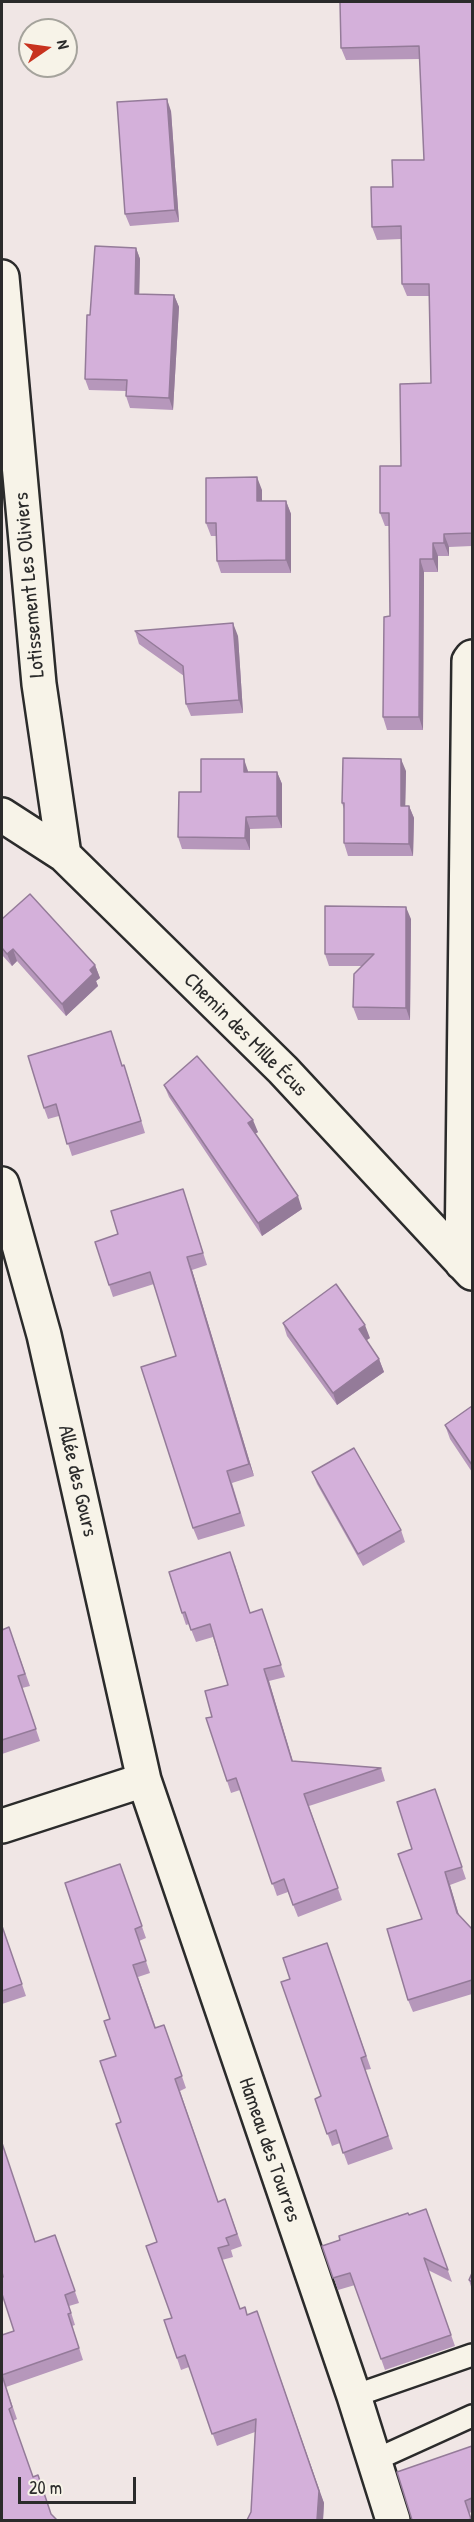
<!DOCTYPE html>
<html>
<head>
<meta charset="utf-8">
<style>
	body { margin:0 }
	#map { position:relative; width:474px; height:2522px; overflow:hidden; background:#f0e6e5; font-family:"Patrick Hand",sans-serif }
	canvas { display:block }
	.frame { position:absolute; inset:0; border:3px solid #2b2b2b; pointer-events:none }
	.north { position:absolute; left:18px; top:18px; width:60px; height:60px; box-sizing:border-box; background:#f7f3e8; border:2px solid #a5a39c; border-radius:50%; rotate:77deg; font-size:16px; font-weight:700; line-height:24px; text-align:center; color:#2b2b2b }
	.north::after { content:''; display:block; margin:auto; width:21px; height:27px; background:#c8321e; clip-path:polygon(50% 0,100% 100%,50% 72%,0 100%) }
	.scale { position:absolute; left:18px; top:2477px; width:118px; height:27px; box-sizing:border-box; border:3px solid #2b2b2b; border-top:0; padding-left:8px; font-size:18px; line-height:21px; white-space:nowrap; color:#2b2b2b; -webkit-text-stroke:4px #f7f3e8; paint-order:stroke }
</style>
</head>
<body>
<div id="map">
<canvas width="474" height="2522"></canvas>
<div class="frame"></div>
<div class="north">N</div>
<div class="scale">20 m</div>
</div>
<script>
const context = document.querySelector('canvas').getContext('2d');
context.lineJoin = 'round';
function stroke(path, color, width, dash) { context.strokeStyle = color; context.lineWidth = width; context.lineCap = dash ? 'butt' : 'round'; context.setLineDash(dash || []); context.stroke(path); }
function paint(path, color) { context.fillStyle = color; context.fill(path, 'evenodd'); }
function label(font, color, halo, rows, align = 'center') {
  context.font = font + ' "Patrick Hand",sans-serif'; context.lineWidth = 5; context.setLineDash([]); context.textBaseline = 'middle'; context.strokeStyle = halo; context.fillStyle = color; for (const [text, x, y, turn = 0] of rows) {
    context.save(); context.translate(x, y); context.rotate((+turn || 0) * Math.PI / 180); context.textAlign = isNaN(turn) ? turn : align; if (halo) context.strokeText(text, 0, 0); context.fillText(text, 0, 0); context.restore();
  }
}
const lane = new Path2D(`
	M354,2396L472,2355
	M375,2460L472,2416`);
const street = new Path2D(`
	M2,277L39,684L64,855
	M2,815L64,855L283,1070L472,1273
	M2,1184L44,1335L144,1780L354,2396L393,2520
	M462,1263L469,661L472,657
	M2,1826L144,1780`);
stroke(lane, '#2b2b2b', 26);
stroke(street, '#2b2b2b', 38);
stroke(lane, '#f7f3e8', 21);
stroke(street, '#f7f3e8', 33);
paint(new Path2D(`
	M472,2V546L449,547V556H438V572H424L423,730H387L383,717L390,616L389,526H385L380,513L401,466L431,383L430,296H407L402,284L401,239L377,240L372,227L424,160L420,59L346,60L341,48Z
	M171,111L179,222L130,226L125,214Z
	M136,248L140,259L139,294L174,295L179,307L173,410L130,408L126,396V391L89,390L85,379L90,315Z
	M262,490V501H286L291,514V573H221L217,561L216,536H211L206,523Z
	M135,631L238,636L243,713L191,716L186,704L184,676L139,644Z
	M406,771L405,806H409L414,818L413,856H348L344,843V809L342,803Z
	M248,772H277L282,784V828L250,829V850L182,849L178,837L201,792Z
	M2,919L95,965L100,978L96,981L98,986L66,1016L17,961L12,966L2,955Z
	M411,919L410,1020H358L353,1007L361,966H329L325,954Z
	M122,1066L128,1077L145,1133L72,1156L59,1116L48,1119L44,1108Z
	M164,1085L258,1132L255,1134L302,1209L262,1236L169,1097Z
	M183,1189L207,1265L192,1270L254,1476L232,1483L245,1526L198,1540L193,1528L176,1356L154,1284L113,1297L109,1285L118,1234Z
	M283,1323L370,1338L366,1340L379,1359L384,1372L337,1405L287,1336Z
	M472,1406V1472L450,1439L445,1425Z
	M312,1472L401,1530L405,1542L363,1566L317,1484Z
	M235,1565L250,1613L262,1609L285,1677L269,1681L293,1761L381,1768L385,1781L309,1806L342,1900L298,1917L288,1892L277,1896L240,1790L231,1793L227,1781L212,1717L228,1685L213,1637L196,1642L189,1624L186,1625L182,1613Z
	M9,1627L30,1686L22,1688L40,1741L2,1754V1630Z
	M435,1789L466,1879L450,1885L459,1915L472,1929V1994L413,2012L408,2000L422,1919L412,1849Z
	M120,1864L146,1938L139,1941L150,1973L138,1977L156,2028L164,2025L186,2088L180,2091L218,2202L225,2199L242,2246L231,2250L233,2257L222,2260L240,2309L247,2314L324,2503L323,2520H247L251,2512L255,2432L217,2446L189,2367L181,2370L164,2320L172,2318L157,2242L121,2122L116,2056L110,2019Z
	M2,1926L26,1996L2,2004Z
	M327,1943L371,2069L365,2070L393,2149L348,2165L340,2143L332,2146L315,2099L321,2096L290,1979Z
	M426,2209L452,2282L428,2270L455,2346L385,2370L355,2285L338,2290L322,2246Z
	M55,2235L79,2303L69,2306L75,2325L72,2326L83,2360L6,2387L17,2419L13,2421L2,2520V2335L14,2331L3,2277L35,2242Z
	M472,2273V2290L469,2280Z
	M472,2446V2512L469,2513L472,2520H412Z`), '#b697bb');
paint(new Path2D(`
	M167,99L171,111L179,222L175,210Z
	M136,248L140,259L139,305L135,294Z
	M174,295L179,307L173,410L169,398Z
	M257,477L262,490V514L257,501Z
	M286,501L291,514V573L286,560Z
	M444,534L449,547V556L444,543Z
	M433,543L438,556V572L433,559Z
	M420,559L424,572L423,730L419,717Z
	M233,623L238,636L243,713L239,700Z
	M244,759L248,771V784L244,772Z
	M401,759L406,771L405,818L401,806Z
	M277,772L282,784V828L277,816Z
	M409,806L414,818L413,856L409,844Z
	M246,817L250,829V850L245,838Z
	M406,907L411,919L410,1020L406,1008Z
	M13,949L17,961L12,966L7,954Z
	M95,965L100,978L96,981L98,986L66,1016L62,1004L90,970Z
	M253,1120L258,1132L253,1135L248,1123Z
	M298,1196L302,1209L262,1236L258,1223Z
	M187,1257L192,1270L254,1476L249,1464Z
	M365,1325L370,1338L364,1342L359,1329Z
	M379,1359L384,1372L337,1405L333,1393Z
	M264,1669L269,1681L296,1773L292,1761Z
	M445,1872L450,1885L462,1926L457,1913Z
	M261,2323L324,2503L323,2520H317Z`), '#947b99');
const building = new Path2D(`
	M340,2H472V533L444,534V543H433V559H420L419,717H383L384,617L390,616L389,513H380V466H401L400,384L431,383L429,284H402L401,226L372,227L371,187H393L392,160H424L419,46L341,48Z
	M167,99L175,210L125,214L117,102Z
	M95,246L136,248L135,294L174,295L169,398L126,396L127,380L85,379L87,315H90Z
	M257,477V501H286V560L217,561L216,523H206V478Z
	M233,623L239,700L186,704L183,666L135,631Z
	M343,758L401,759V806H409V844L344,843V803H342Z
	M201,759H244V772H277V816L246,817L245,838L178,837L179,792H201Z
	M30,894L95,965L90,970L93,974L62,1004L13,949L7,954L2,948V919Z
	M325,906L406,907V1008L353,1007L354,974L374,954H325Z
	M111,1031L122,1066L124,1065L141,1121L67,1144L56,1104L44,1108L28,1056Z
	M197,1056L253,1120L248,1123L298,1196L258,1223L164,1085Z
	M183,1189L203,1253L187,1257L249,1464L227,1471L240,1513L193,1528L141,1367L176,1356L150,1272L109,1285L95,1242L118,1234L111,1211Z
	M336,1284L365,1325L359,1329L379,1359L333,1393L283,1323Z
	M472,1406V1465L445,1425Z
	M354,1448L401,1530L358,1554L312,1472Z
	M230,1552L250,1613L262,1609L281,1665L264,1669L292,1761L381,1768L304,1794L338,1888L293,1905L284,1879L272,1884L236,1778L227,1781L206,1718L212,1717L205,1691L228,1685L210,1624L191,1630L185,1612L182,1613L169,1572Z
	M9,1627L25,1674L18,1676L36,1729L2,1740V1630Z
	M435,1789L462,1867L445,1872L457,1913L472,1929V1980L408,2000L387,1929L422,1919L398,1854L412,1849L397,1802Z
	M120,1864L142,1926L135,1929L146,1961L133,1965L155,2028L164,2025L182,2076L175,2079L218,2202L225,2199L237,2234L226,2238L229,2245L218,2248L240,2309L245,2307L247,2315L257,2311L319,2491L317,2520H247L251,2512L256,2419L212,2434L185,2355L177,2358L164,2320L172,2318L146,2246L157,2242L116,2124L121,2122L100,2061L116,2056L104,2021L110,2019L65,1883Z
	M2,1926L22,1984L2,1991Z
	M327,1943L366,2056L361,2058L388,2136L343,2153L336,2130L327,2134L315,2099L321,2096L281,1982L290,1979L283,1958Z
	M2,2143L35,2242L55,2235L75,2291L65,2295L71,2313L68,2314L79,2348L2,2375V2335L14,2331L2,2294V2277H3L2,2272Z
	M426,2209L448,2270L424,2258L451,2335L381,2359L350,2273L333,2278L322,2246L340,2240L339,2236L408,2213L409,2215Z
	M472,2273V2282L469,2280Z
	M2,2375L12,2407L9,2409L33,2477L38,2475L51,2514L57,2520H2Z
	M472,2446V2498L465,2501L471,2519L468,2520H412L397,2472Z`);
paint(building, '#d4b0da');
stroke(building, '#947b99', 1.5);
label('21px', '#2b2b2b', '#f7f3e8', [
	["Lotissement Les Oliviers",30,585,-95],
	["Chemin des Mille Écus",245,1035,45],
	["Allée des Gours",77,1481,77],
	["Hameau des Tourres",269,2150,71]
]);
</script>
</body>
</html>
